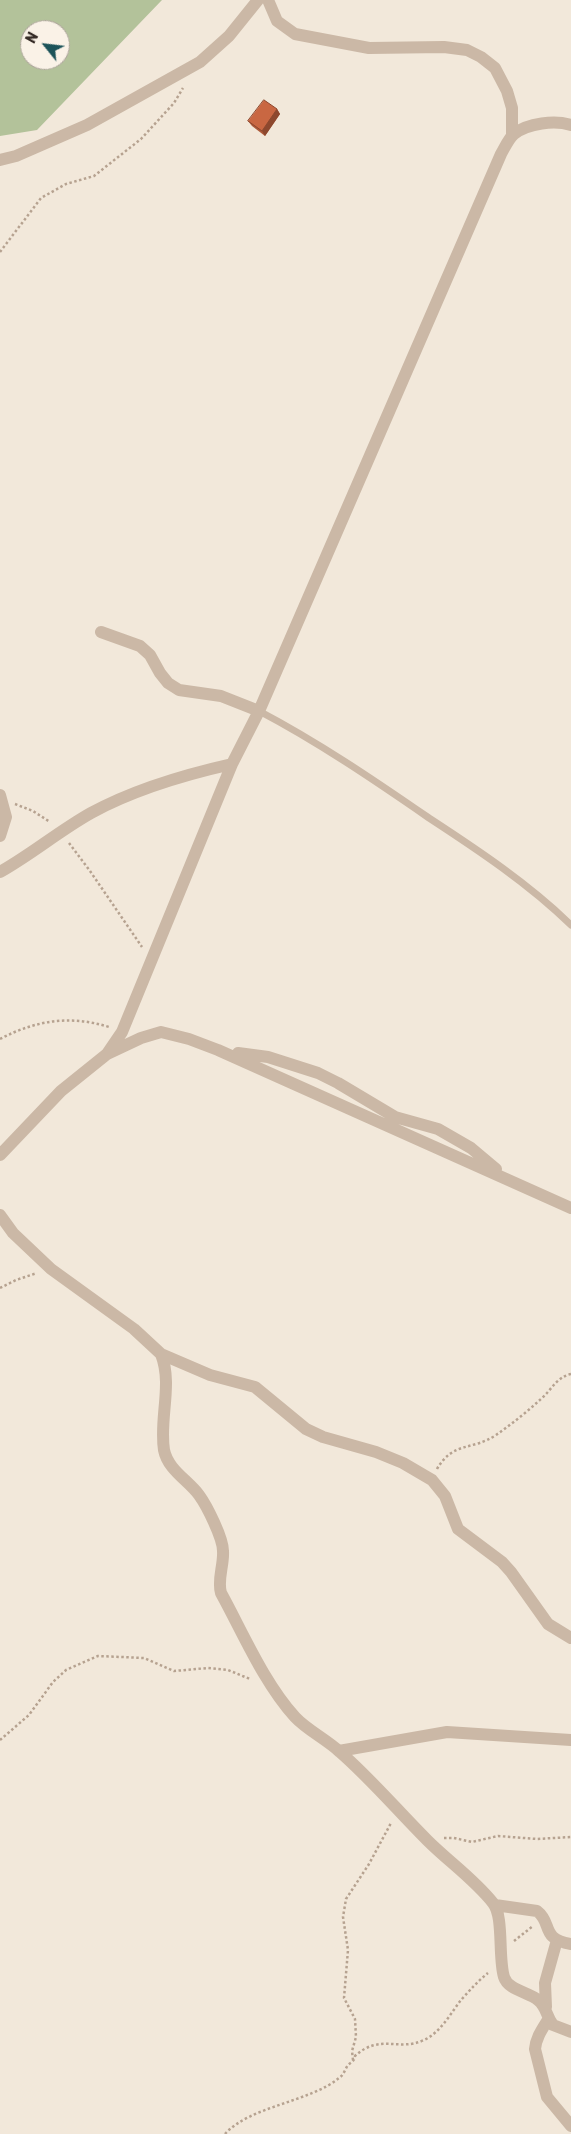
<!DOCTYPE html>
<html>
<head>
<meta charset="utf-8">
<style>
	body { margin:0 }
	#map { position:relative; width:571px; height:2134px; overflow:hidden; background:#f2e8da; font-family:Rubik,sans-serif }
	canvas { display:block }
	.north { position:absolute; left:20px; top:20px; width:50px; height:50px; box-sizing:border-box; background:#faf2e7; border:1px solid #aca39a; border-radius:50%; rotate:299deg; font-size:14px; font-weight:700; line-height:20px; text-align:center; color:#362c27 }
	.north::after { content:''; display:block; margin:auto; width:18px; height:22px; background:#1c5359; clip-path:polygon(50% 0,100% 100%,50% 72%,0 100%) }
</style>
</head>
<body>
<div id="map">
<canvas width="571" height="2134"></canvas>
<div class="north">N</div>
</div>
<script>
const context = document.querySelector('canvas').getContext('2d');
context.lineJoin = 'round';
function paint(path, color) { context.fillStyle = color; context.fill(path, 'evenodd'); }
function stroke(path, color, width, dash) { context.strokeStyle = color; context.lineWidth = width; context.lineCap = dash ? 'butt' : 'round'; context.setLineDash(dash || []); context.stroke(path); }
paint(new Path2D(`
	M0,0H162L37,130L0,136ZM30,30H60V60H30Z`), '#b3c29a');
stroke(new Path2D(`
	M0,252L41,198L66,184L94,176L141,139L174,103L183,88
	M15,804L33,811L50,822
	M69,843L90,871L142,947
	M0,1039C36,1020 71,1015 109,1027
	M0,1288L16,1280L37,1273
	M437,1469C453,1441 472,1451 496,1435C512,1424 528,1411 542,1398C552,1389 557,1377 571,1374
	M0,1740L29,1715L53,1682L66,1670L98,1656L144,1658L174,1671L208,1668L228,1670L250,1679
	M444,1838H454L472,1842L498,1836L537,1839L571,1837
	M514,1941L533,1926
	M353,2060L352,2051L356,2037L355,2019L344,1998L348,1950L343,1917L346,1899L369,1864L391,1823
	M225,2134C250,2106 310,2102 339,2078C344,2075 345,2069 348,2065C351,2062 354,2062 355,2056C380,2033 399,2052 424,2040C440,2033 451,2013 461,2000C470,1990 478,1981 488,1973`), '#b6a290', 2.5, [2.5, 2.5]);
stroke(new Path2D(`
	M259,711C318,742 374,780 429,818C478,850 529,884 571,925`), '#cbb8a6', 7);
stroke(new Path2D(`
	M268,0L277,21L295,34L369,48L444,47L467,50L481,57L495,68L507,91L512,108V135
	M0,160L16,156L87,125L200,62L229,36L258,0
	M101,632L140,646L150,655L160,673L168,683L179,690L221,696L259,711
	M0,795L6,817L0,836
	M0,872C32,854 59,831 91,813C135,789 183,775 232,764
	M238,1053L268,1057L318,1073L338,1083L395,1117L438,1129L471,1148L496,1169
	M107,1054L122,1032L232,764L259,711L501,154C505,147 509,138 514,134C528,123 555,120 571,125
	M0,1155L61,1091L107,1054L141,1038L161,1032L189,1039L218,1050L571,1208
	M0,1215L13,1233L51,1269L134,1329L161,1354L210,1375L255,1387L306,1429L323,1437L376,1452L403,1463L432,1480L445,1496L458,1529L502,1562L511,1572L548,1624L571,1638
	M161,1354C173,1385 159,1418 164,1450C168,1470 188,1480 199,1495C207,1506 223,1538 223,1551C224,1565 217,1580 221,1593C243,1633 264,1683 295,1717C307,1730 326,1739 340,1752C371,1779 398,1811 427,1840C449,1862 474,1879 493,1903C504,1916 498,1958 504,1977C508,1990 528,1992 538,2000C547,2007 546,2016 553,2025L571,2032
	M339,1751L447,1732L571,1740
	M495,1905L537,1911C553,1923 540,1939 571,1944
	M546,2007L545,1983L557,1940
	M549,2018C543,2028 536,2037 535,2049L547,2097L571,2126`), '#cbb8a6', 12);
paint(new Path2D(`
	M277,109L280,114L265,136L252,126L248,121Z`), '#ad5939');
paint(new Path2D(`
	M277,109L280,114L265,136L262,131Z`), '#8d482e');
const building = new Path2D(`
	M264,100L277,109L262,131L248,121Z`);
paint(building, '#c96742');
stroke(building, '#8d482e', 1);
</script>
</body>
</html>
